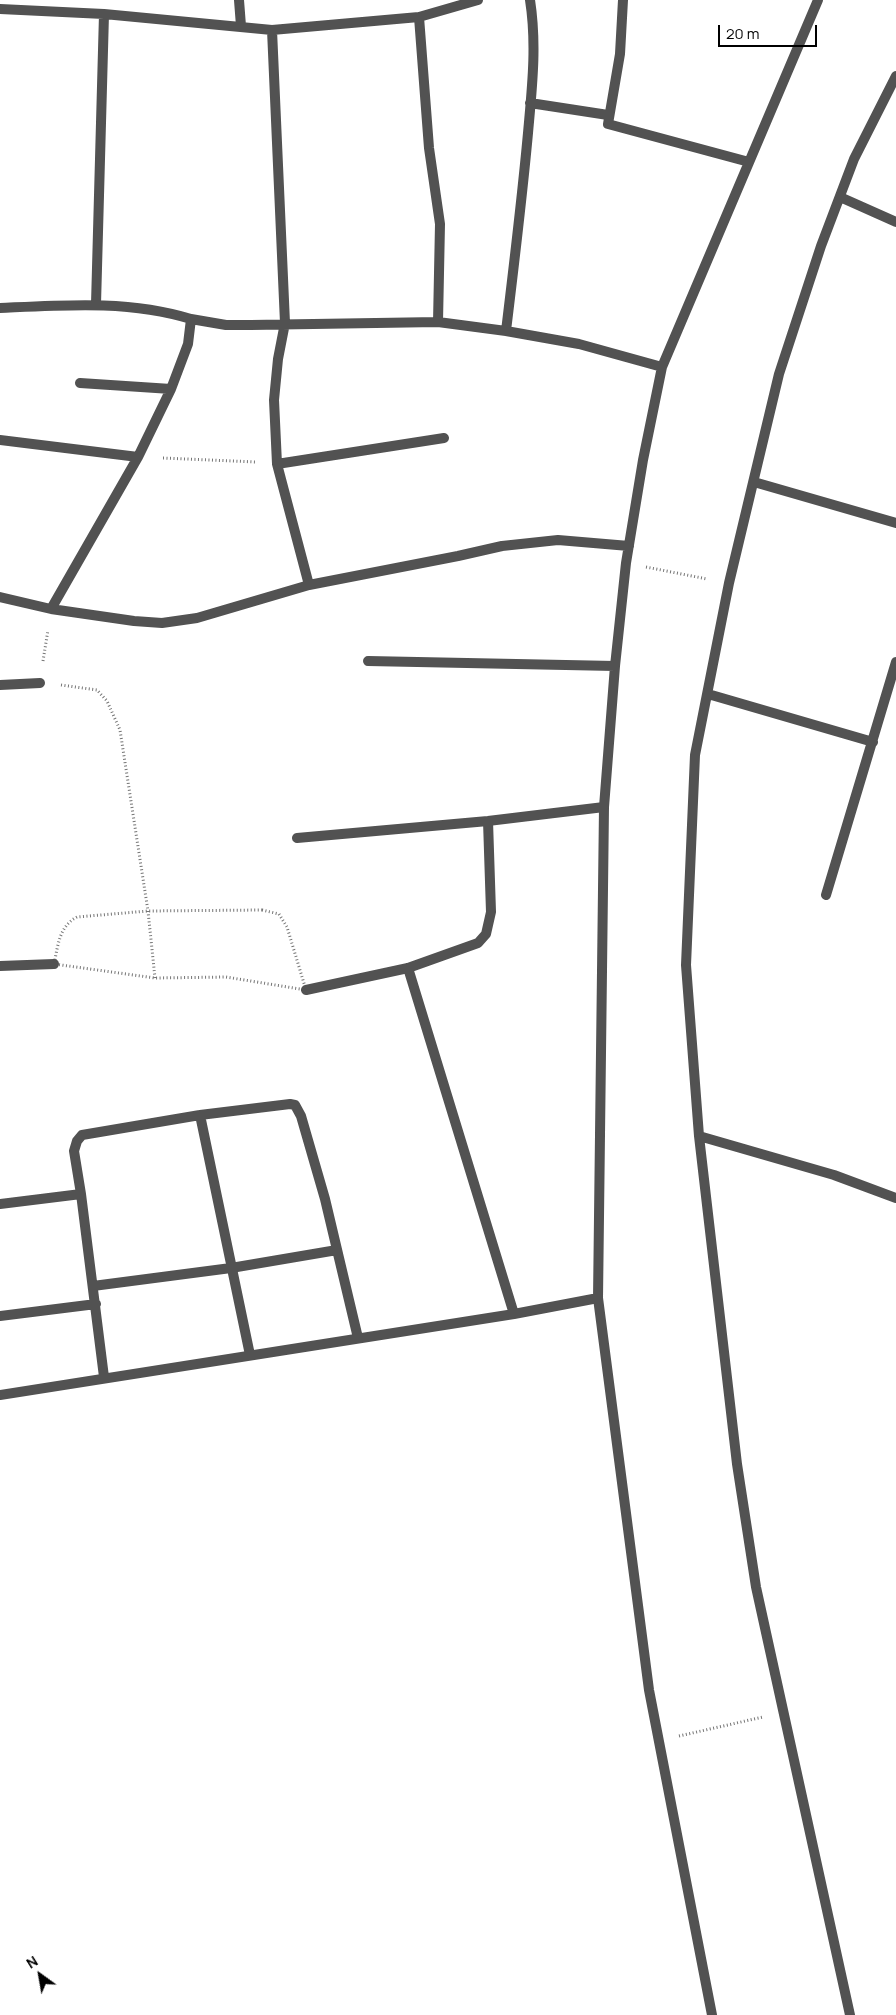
<!DOCTYPE html>
<html>
<head>
<meta charset="utf-8">
<style>
	body { margin:0 }
	#map { position:relative; width:896px; height:2015px; overflow:hidden; background:#fff; font-family:Manrope,sans-serif }
	canvas { display:block }
	.north { position:absolute; left:15px; top:1950px; width:50px; height:50px; -webkit-text-stroke:4px #fff; paint-order:stroke; rotate:328deg; font-size:14px; font-weight:700; line-height:20px; text-align:center; color:#000 }
	.north::after { content:''; display:block; margin:auto; width:18px; height:22px; background:#000; clip-path:polygon(50% 0,100% 100%,50% 72%,0 100%) }
	.scale { position:absolute; left:718px; top:25px; width:99px; height:22px; box-sizing:border-box; border:2px solid #000; border-top:0; padding-left:6px; font-size:15px; line-height:18px; white-space:nowrap; color:#000; -webkit-text-stroke:4px #fff; paint-order:stroke }
</style>
</head>
<body>
<div id="map">
<canvas width="896" height="2015"></canvas>
<div class="north">N</div>
<div class="scale">20 m</div>
</div>
<script>
const context = document.querySelector('canvas').getContext('2d');
context.lineJoin = 'round';
function stroke(path, color, width, dash) { context.strokeStyle = color; context.lineWidth = width; context.lineCap = dash ? 'butt' : 'round'; context.setLineDash(dash || []); context.stroke(path); }
stroke(new Path2D(`
	M163,458L256,462
	M646,567L707,579
	M43,661L48,630
	M61,685L97,690L107,701L120,730L148,911L155,978
	M262,910L279,914L287,927L306,990L226,977L155,978L54,964C58,946 59,926 77,917L148,911Z
	M679,1736L763,1717`), '#747474', 3, [1, 2.5]);
stroke(new Path2D(`
	M239,0L241,26
	M623,0L620,54L608,124L749,162
	M0,9L104,14L272,30L419,17L478,0
	M419,17L429,148L440,224L438,322
	M272,30L285,323L278,359L274,400L277,464L309,585
	M530,103L608,115
	M840,197L896,222
	M96,304L104,14
	M0,308C64,305 129,300 191,319
	M506,331C514,265 522,199 528,133C532,88 537,45 530,0
	M80,383L171,389
	M0,440L138,457
	M277,464L444,438
	M754,482L896,523
	M0,597L51,609L134,621L162,623L197,618L309,585L458,556L502,546L558,540L629,546
	M51,609L138,457L171,389L188,344L191,319L226,325H251L438,322L506,331L579,344L662,367
	M368,661L615,666
	M0,685L40,683
	M708,694L873,742
	M297,838L488,821L604,807
	M826,895L896,662
	M0,966L54,964
	M408,968L514,1314
	M306,990L408,968L478,943L486,934L491,912L488,821
	M200,1115L250,1355
	M699,1136L834,1175L896,1198
	M0,1204L81,1194
	M93,1286L231,1268L337,1250
	M0,1316L96,1304
	M104,1377L81,1194L74,1151L77,1141L82,1135L200,1115L290,1104L295,1105L301,1116L325,1199L358,1338
	M0,1395L514,1314L598,1298
	M712,2015L649,1690L598,1298L604,807L615,666L626,563L643,460L662,367L818,0
	M850,2015L756,1587L737,1464L699,1136L686,965L695,755L729,583L779,374L821,246L854,159L896,76`), '#525252', 10);
</script>
</body>
</html>
